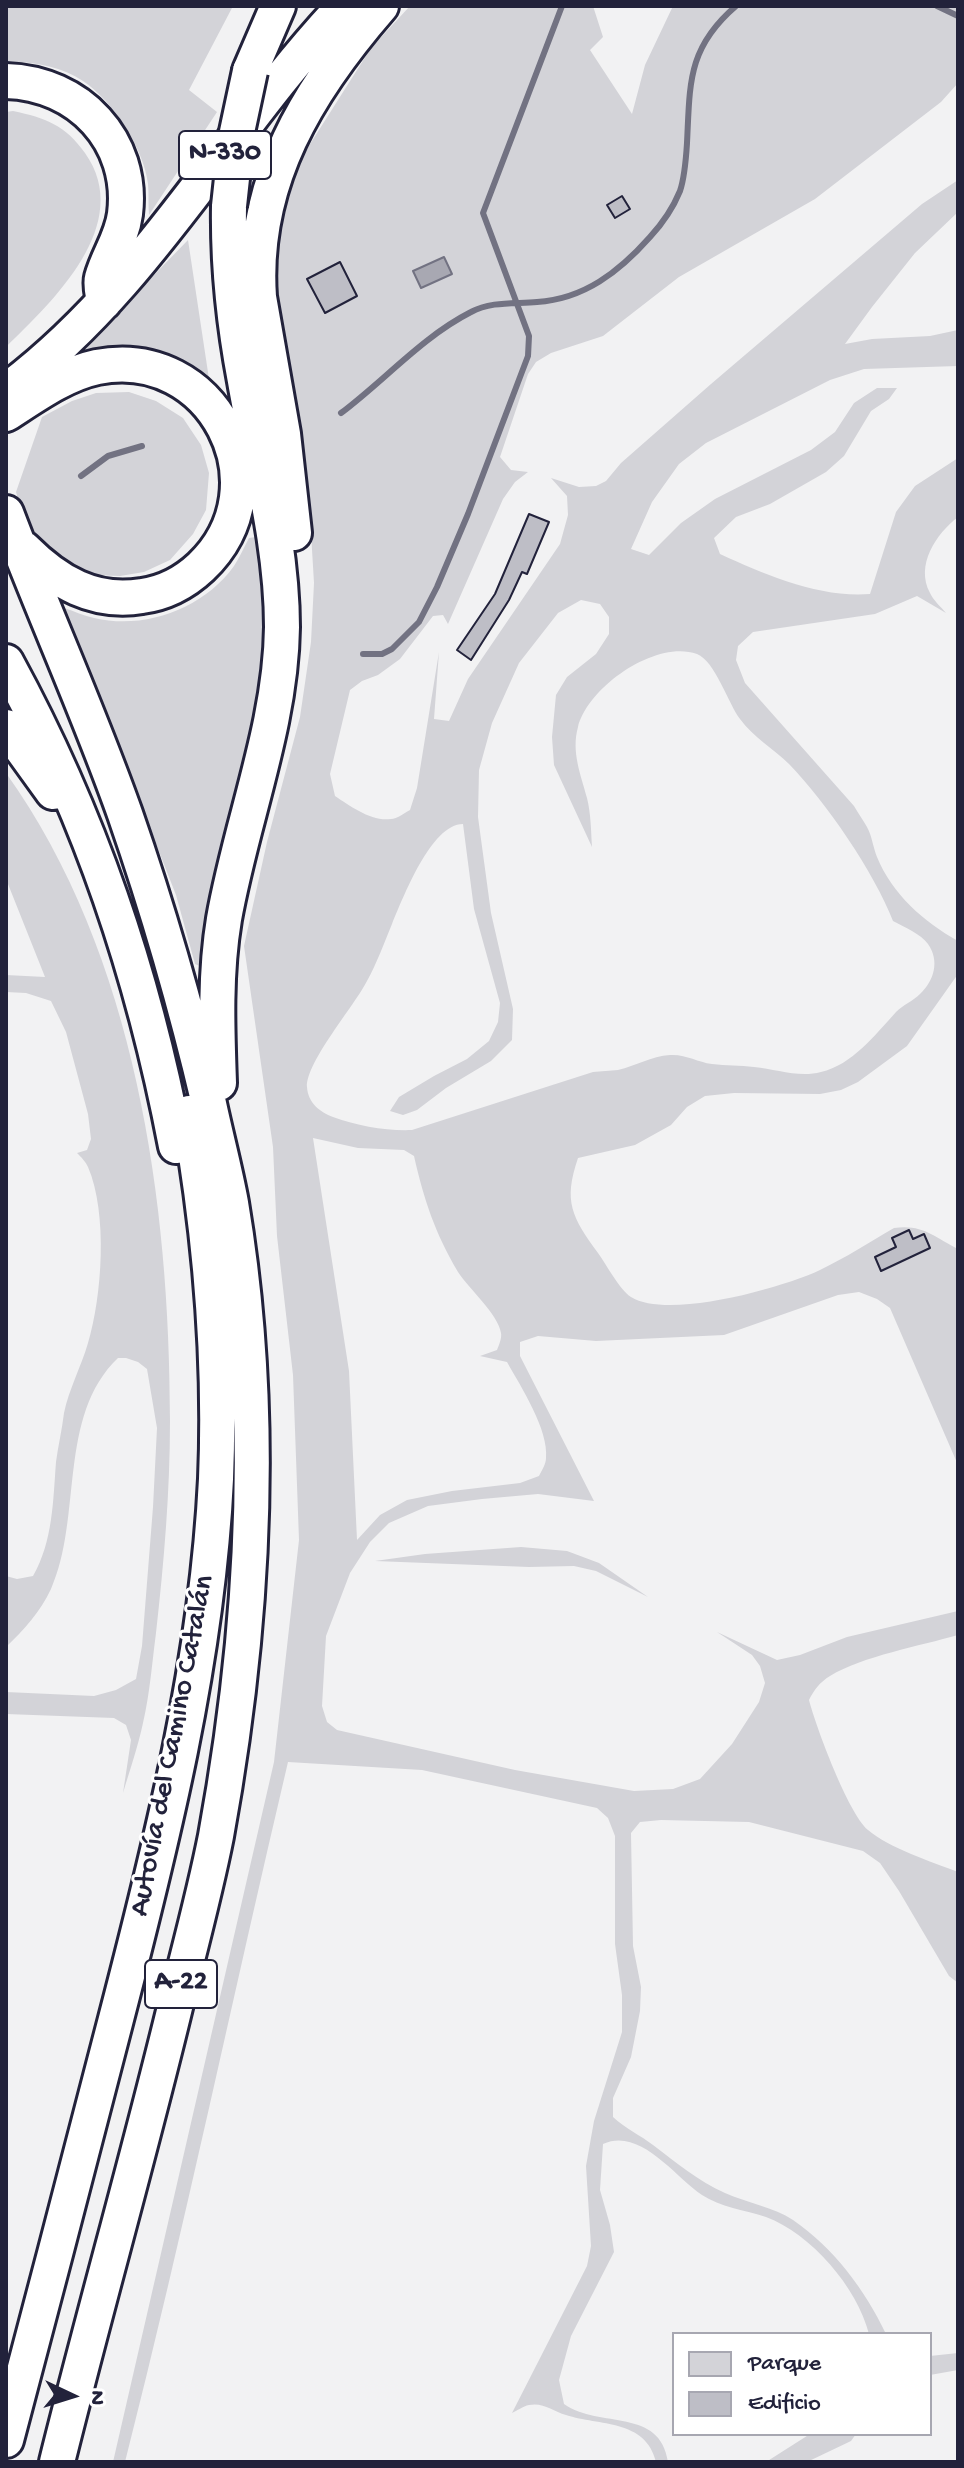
<!DOCTYPE html>
<html>
<head>
<meta charset="utf-8">
<style>
	body { margin:0 }
	#map { position:relative; width:964px; height:2468px; overflow:hidden; background:#f2f2f3; font-family:"Gochi Hand",sans-serif }
	canvas { display:block }
	.frame { position:absolute; inset:0; border:8px solid #22223b; pointer-events:none }
	.legend { position:absolute; left:672px; top:2332px; width:260px; height:104px; box-sizing:border-box; background:#fff; border:2px solid #a7a7b1; margin:0; padding:10px 14px; list-style:none; font-size:24px; color:#22223b }
	.legend li { display:flex; align-items:center; gap:16px; height:40px }
	.legend b { width:40px; border:2px solid #a7a7b1 }
	.north { position:absolute; left:32px; top:2356px; width:80px; height:80px; -webkit-text-stroke:6px #fff; paint-order:stroke; rotate:94deg; font-size:22px; font-weight:700; line-height:32px; text-align:center; color:#22223b }
	.north::after { content:''; display:block; margin:auto; width:28px; height:36px; background:#22223b; clip-path:polygon(50% 0,100% 100%,50% 72%,0 100%) }
</style>
</head>
<body>
<div id="map">
<canvas width="964" height="2468"></canvas>
<div class="frame"></div>
<ul class="legend">
<li><b style="height:22px;background:#d3d3d8"></b>Parque</li>
<li><b style="height:22px;background:#bebec6"></b>Edificio</li>
</ul>
<div class="north">N</div>
</div>
<script>
const context = document.querySelector('canvas').getContext('2d');
context.lineJoin = 'round';
function paint(path, color) { context.fillStyle = color; context.fill(path, 'evenodd'); }
function stroke(path, color, width, dash) { context.strokeStyle = color; context.lineWidth = width; context.lineCap = dash ? 'butt' : 'round'; context.setLineDash(dash || []); context.stroke(path); }
function label(font, color, halo, rows, align = 'center') {
  context.font = font + ' "Gochi Hand",sans-serif'; context.lineWidth = 6; context.setLineDash([]); context.textBaseline = 'middle'; context.strokeStyle = halo; context.fillStyle = color; for (const [text, x, y, turn = 0] of rows) {
    context.save(); context.translate(x, y); context.rotate((+turn || 0) * Math.PI / 180); context.textAlign = isNaN(turn) ? turn : align; if (halo) context.strokeText(text, 0, 0); context.fillText(text, 0, 0); context.restore();
  }
}
paint(new Path2D(`
	M6,6H233L189,90L217,112L149,215C148,205 149,194 148,184C144,149 113,101 83,81C61,66 32,61 6,62Z
	M410,6H593L603,37L590,50L632,114L645,65L673,6H958V83L941,102L815,199L679,277L603,336L551,353L536,362L528,374L500,457L511,470L528,472L515,482L503,499L448,624L443,615L433,616L400,659L378,675L362,681L350,690L330,774L335,796C350,806 372,822 391,819C397,819 404,813 410,810L417,788L439,652L434,719L449,721L468,679L560,544L568,515L567,496L551,478L579,487L596,486L606,481L621,463L711,384L922,204L958,180V212L915,253L872,307L845,344L872,339L930,336L958,330V366L864,369L830,380L706,443L679,464L652,502L631,549L649,555L681,523L715,499L811,450L835,432L854,403L877,388H897L889,399L871,411L844,456L826,472L770,504L736,517L714,538L720,554C766,575 819,598 870,594L896,512L915,486L958,458V517C936,534 915,565 930,593C933,600 941,607 946,613L917,596L875,614L753,632L738,646L736,660L745,683L854,806C858,813 863,820 867,827C872,836 873,847 877,857C892,894 924,922 958,941V974L907,1046L858,1082L841,1090L820,1094L734,1093L705,1096L687,1107L671,1125L635,1145L578,1158C563,1202 572,1217 598,1253C606,1264 620,1290 631,1297C668,1320 782,1288 820,1270C845,1258 870,1242 894,1228C923,1224 934,1237 958,1249V1465L890,1308L877,1299L859,1292L838,1295L724,1335L596,1341L538,1336L520,1342V1356L594,1501L538,1494L482,1499L428,1506L389,1523L370,1542L350,1573L326,1636L322,1706L327,1722L337,1730L515,1770L634,1791L673,1789L700,1779L732,1744L759,1702L765,1683L760,1666L752,1655L717,1632L777,1660L800,1655L847,1637L958,1611V1635C920,1646 863,1656 830,1676C820,1682 814,1690 809,1700C816,1727 848,1813 868,1830C889,1848 932,1862 958,1872V1983L949,1976L899,1891L880,1863L863,1851L749,1822L661,1820L640,1822L631,1833L633,1946L641,1987L640,2011L631,2057L613,2098V2117C626,2129 640,2135 653,2145C677,2163 698,2181 725,2193C747,2203 774,2207 793,2220C834,2248 865,2290 886,2334H869C857,2287 811,2234 766,2217C745,2210 720,2207 702,2195C674,2176 640,2127 603,2144L600,2190L610,2225L614,2252L571,2336L559,2380L564,2404C600,2429 660,2407 668,2462H656C646,2419 599,2426 566,2415C553,2411 543,2402 529,2405C523,2406 517,2411 512,2413L587,2266L591,2246L586,2166L594,2121L622,2032V1995L615,1944V1836L608,1818L597,1808L422,1770L288,1762C233,1995 184,2230 125,2462H113L274,1762L299,1540L293,1375L277,1236L273,1147L244,946L267,842L300,717L311,642L314,583L310,516L305,469L278,330L273,253L281,207L305,152L371,48ZM581,600L600,604L609,617V634L596,654L567,677L556,695L552,737L554,765L592,847C591,831 591,814 587,798C581,775 571,752 578,727C588,687 656,639 697,654C715,661 728,703 740,719C753,737 774,749 789,764C826,802 874,872 893,921C904,927 921,934 928,944C940,961 934,981 920,994C913,1001 903,1005 896,1012C875,1035 852,1065 821,1072C799,1078 776,1069 754,1067C740,1065 726,1066 712,1064C697,1062 686,1054 670,1055C651,1056 636,1066 618,1070C610,1071 601,1071 593,1072L412,1130C386,1131 358,1126 333,1117C320,1112 308,1103 307,1087C306,1062 355,1005 367,981C377,963 384,943 392,924C403,898 431,824 463,824L474,909L500,1003L498,1022L489,1041L467,1059L434,1076L399,1097L390,1111L403,1115L417,1110L446,1088L491,1061L512,1040L513,1009L491,913L478,817L479,770L492,723L519,663L558,613ZM313,1138L358,1148L404,1150L414,1156C424,1200 435,1233 458,1272C469,1289 498,1314 501,1333C502,1338 499,1345 497,1350L480,1356L507,1362C521,1387 549,1430 546,1458C546,1464 542,1470 539,1476L520,1483L452,1491L407,1500L380,1515L357,1540L349,1371Z
	M13,111C46,118 65,125 85,153C135,224 53,301 6,347V112Z
	M188,240L209,379C185,357 151,347 119,349C108,350 97,355 87,357L82,349Z
	M129,392L156,401L183,418L201,445L209,473L206,510L193,534L170,560L144,572L120,576L92,575L68,566L45,546L24,519L16,492L42,417L72,401L96,393Z
	M256,537L265,622L264,665L217,890L204,968L195,964L176,895L64,608C74,611 84,616 94,618C145,630 203,609 234,566C240,557 244,547 249,538Z
	M6,773C136,955 170,1202 170,1421C170,1492 164,1562 156,1633C152,1663 150,1693 143,1723C138,1746 130,1770 123,1793L131,1740L126,1725L114,1718L6,1714V1692L94,1696L116,1690L136,1679L142,1646L153,1507L157,1428L147,1369L138,1362L126,1358H118C57,1416 83,1518 51,1589C40,1612 24,1630 6,1647V1576L17,1579L33,1576C53,1541 53,1501 56,1462C58,1446 62,1430 64,1413C69,1389 81,1367 88,1343C102,1297 108,1213 88,1167C86,1162 81,1157 77,1153L87,1150L91,1139L88,1114L66,1032L51,1001L26,993L6,992V975L45,977L6,879Z
	M521,1547L567,1551L599,1563L648,1597L596,1571L574,1566L529,1567L375,1561L425,1554Z
	M958,2353V2370L930,2375V2356Z
	M810,2434H856L851,2441L807,2462H766Z`), '#d3d3d8');
const water = new Path2D(`
	M444,257L452,274L421,288L413,271Z`);
paint(water, '#a8a8b2');
stroke(water, '#727282', 2);
stroke(new Path2D(`
	M937,6L958,16
	M341,413C385,380 422,337 471,312C491,301 515,304 537,302C584,299 619,272 650,237C662,224 673,208 680,191C685,176 686,159 687,143C690,84 687,48 736,6
	M81,476L108,456L142,446
	M363,654H382L392,649L419,622L437,587L468,514L528,356L529,336L483,213L562,6`), '#727282', 6);
const building = new Path2D(`
	M622,196L630,209L615,218L607,205Z
	M340,262L357,296L325,313L307,279Z
	M529,514L549,522L527,574L522,572L509,600L471,660L457,650L495,594Z
	M909,1230L913,1239L924,1234L930,1248L881,1271L875,1257L896,1247L892,1238Z`);
paint(building, '#bebec6');
stroke(building, '#22223b', 2);
const highway = new Path2D(`
	M250,71L278,6
	M6,81C79,83 134,141 125,214C122,238 108,256 102,278C100,285 103,295 104,302
	M6,391C147,286 226,131 344,6
	M6,414C34,396 64,374 97,367C213,344 286,486 201,567C185,582 164,593 142,596C94,604 57,582 24,549
	M6,513C44,614 89,712 125,814C158,909 186,1006 209,1104C216,1137 225,1170 231,1203C266,1412 254,1628 216,1836C205,1892 190,1947 176,2003C139,2156 95,2309 57,2462
	M294,533L283,434L259,297C251,182 308,90 381,6
	M6,662C90,816 143,973 176,1146
	M6,727L53,792
	M219,1083C217,1027 215,973 224,919C241,822 281,726 282,627C282,544 259,462 245,381C234,323 228,265 229,206
	M6,2440C43,2300 80,2159 116,2019C162,1842 207,1662 216,1479C221,1357 210,1233 189,1113`);
stroke(highway, '#22223b', 40);
stroke(highway, '#fff', 34);
const highwayBridge = new Path2D(`
	M229,206L237,132L250,71`);
stroke(highwayBridge, '#22223b', 40, []);
stroke(highwayBridge, '#fff', 34);
for (const [x, y, w] of [
	[225,155,92],
	[181,1984,72]
]) { const box = new Path2D(); box.roundRect(x - w / 2, y - 24, w, 48, 6); context.fillStyle = '#fff'; context.fill(box); stroke(box, '#22223b', 2); }
label('bold 28px', '#22223b', null, [
	["N-330",225,155],
	["A-22",181,1984]
]);
label('30px', '#22223b', '#fff', [
	["Autovía del Camino Catalán",174,1746,-79]
]);
</script>
</body>
</html>
